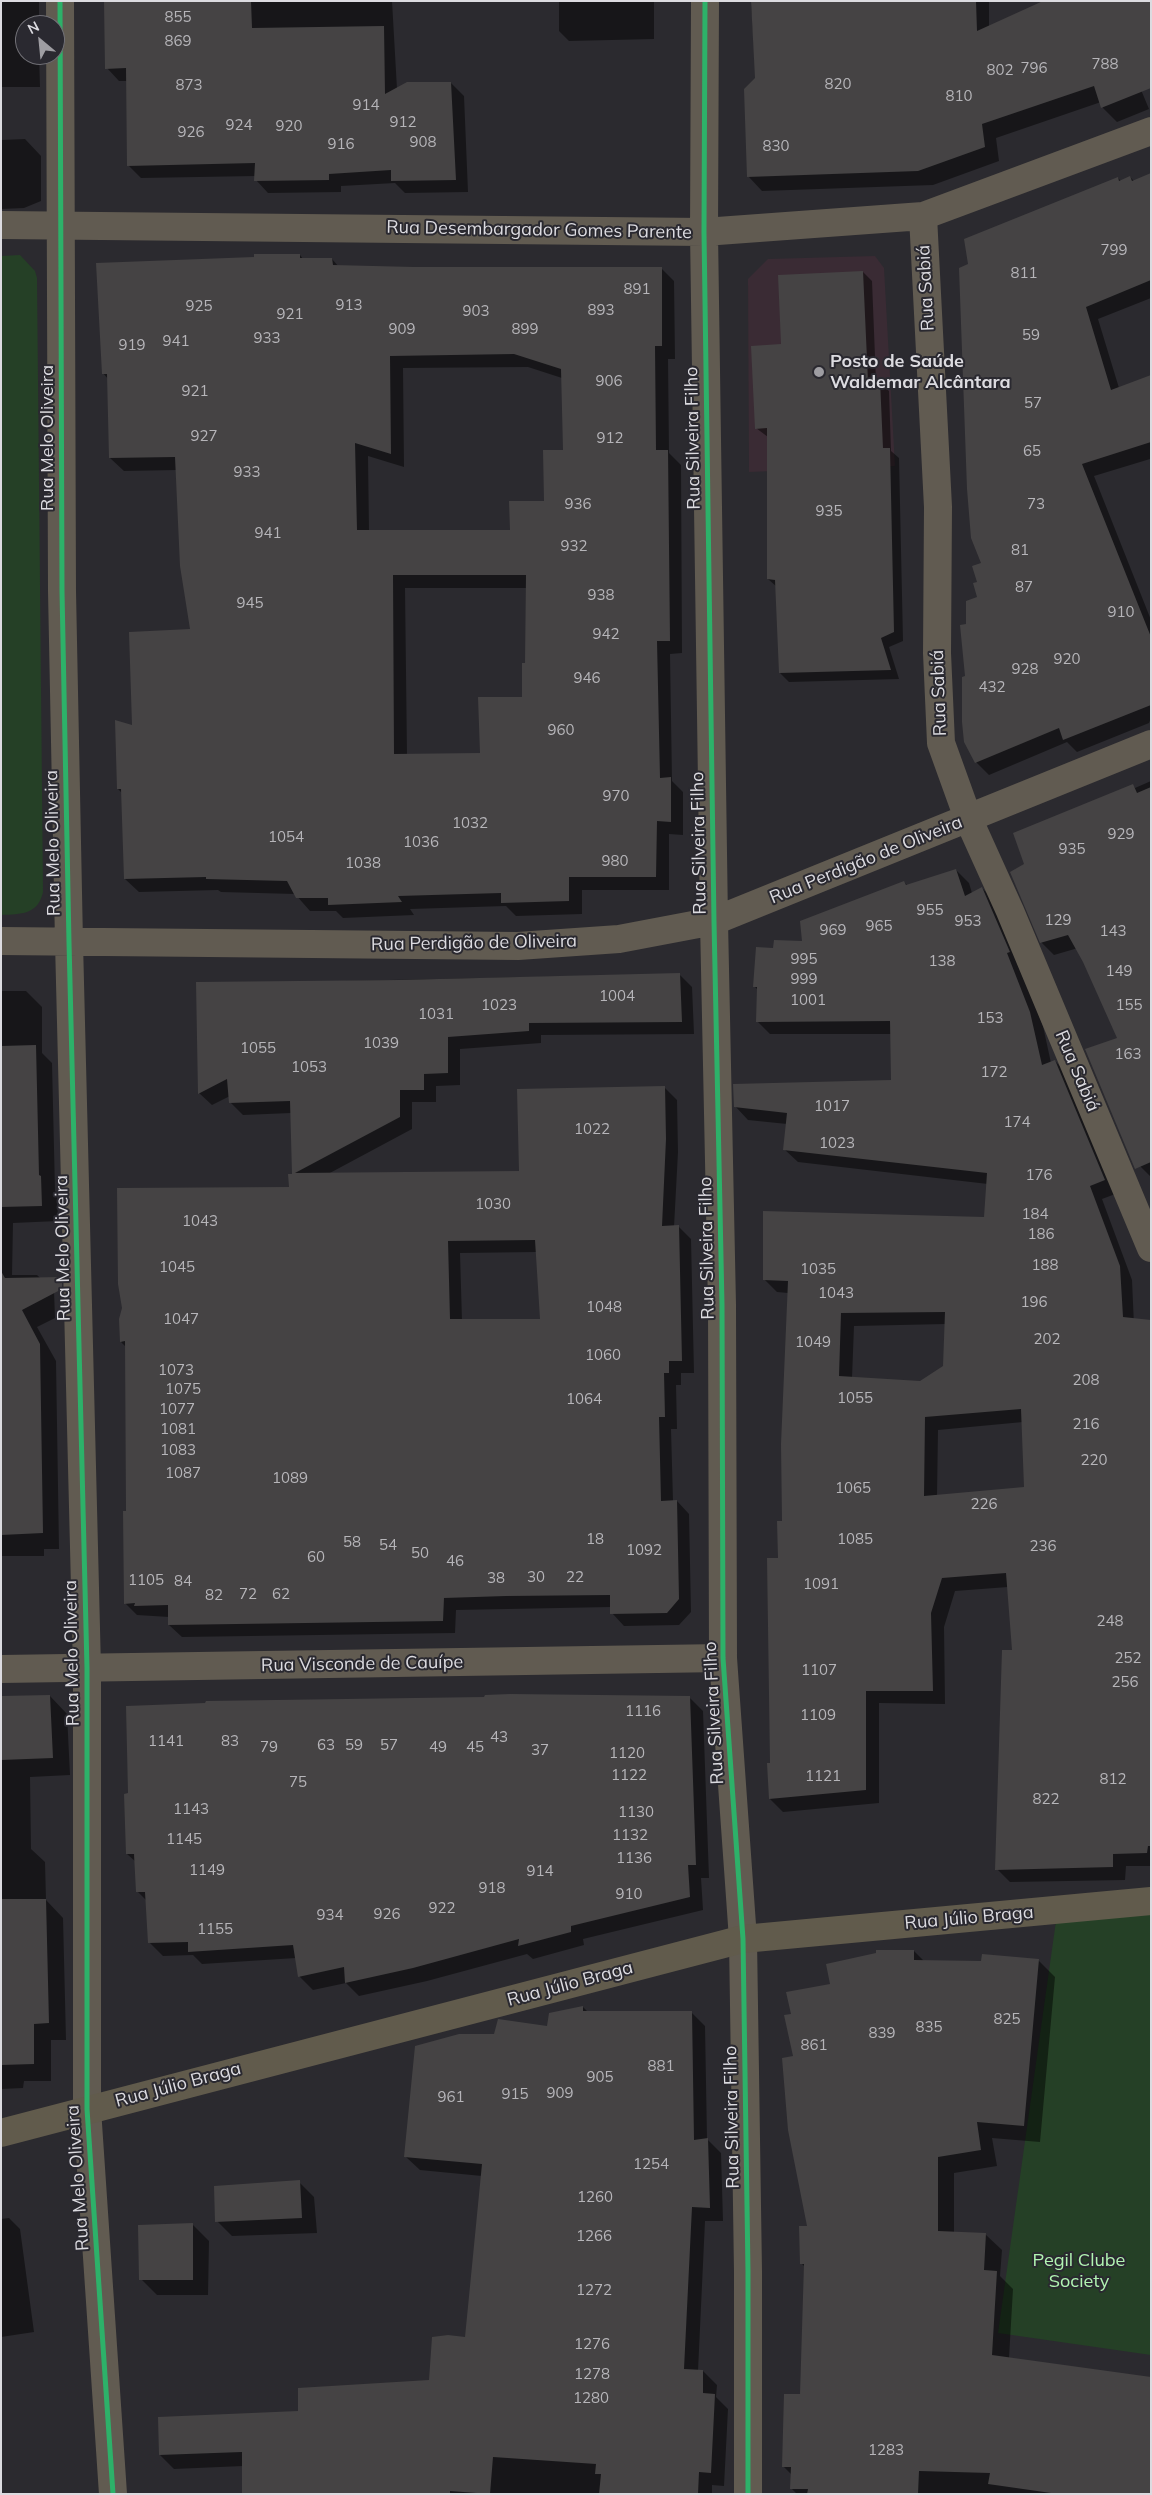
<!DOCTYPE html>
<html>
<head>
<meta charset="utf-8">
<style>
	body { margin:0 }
	#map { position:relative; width:1152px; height:2495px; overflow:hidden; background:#2b2a2f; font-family:Mulish,sans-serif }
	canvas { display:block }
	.frame { position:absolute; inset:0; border:2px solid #dcdbe0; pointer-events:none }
	.north { position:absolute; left:15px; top:15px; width:50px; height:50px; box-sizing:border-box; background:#2a2930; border:1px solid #717076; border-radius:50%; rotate:332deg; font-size:14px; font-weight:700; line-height:20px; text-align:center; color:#dcdbe0 }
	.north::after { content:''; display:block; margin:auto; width:18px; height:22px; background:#9e9da2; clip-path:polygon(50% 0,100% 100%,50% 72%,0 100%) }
</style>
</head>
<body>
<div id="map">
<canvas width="1152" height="2495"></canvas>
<div class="frame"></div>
<div class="north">N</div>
</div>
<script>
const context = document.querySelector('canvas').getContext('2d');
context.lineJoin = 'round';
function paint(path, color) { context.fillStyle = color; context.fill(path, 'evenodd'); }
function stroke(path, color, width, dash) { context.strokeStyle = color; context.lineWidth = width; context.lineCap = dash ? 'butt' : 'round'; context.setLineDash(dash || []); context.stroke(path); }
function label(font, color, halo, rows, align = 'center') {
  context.font = font + ' Mulish,sans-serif'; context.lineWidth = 4; context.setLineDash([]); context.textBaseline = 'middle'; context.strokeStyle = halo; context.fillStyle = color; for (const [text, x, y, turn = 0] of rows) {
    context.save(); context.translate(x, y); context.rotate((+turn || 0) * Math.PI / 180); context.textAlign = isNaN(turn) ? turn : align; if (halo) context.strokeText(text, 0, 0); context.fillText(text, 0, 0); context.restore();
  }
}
paint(new Path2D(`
	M875,256L884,268L895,466L749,472L748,279L768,259Z`), '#3a2b34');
paint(new Path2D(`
	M20,255L35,271L37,278L43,892C38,915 21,914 1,915V256Z
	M1151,1906V2355L998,2333L1057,1914Z`), '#254026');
paint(new Path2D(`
	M1,1H39V25H25V55H39L40,87H1Z
	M105,1H392L397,89L451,83L464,96L468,192L405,193L395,183L341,186V192L268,193L256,180V176L141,178L128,165V81H119L107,68Z
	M559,1H654V39L569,41L559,31Z
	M751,1H989V27L1139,85L1149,109L1117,122L1103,108L1101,102L996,138L999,161L933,185L762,191L748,176L756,79Z
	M25,139L41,156V201L24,208L1,209V140Z
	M1151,174V298L1098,319L1119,388L1151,376V461L1150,459L1094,476L1151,620V718L1149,723L1077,752L1067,742L989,775L976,762L966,677L967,626L978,598L983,563L1118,178L1121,181L1130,177L1134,181Z
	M300,255L303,259H332L339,267L414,269L661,268L674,281L675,359H668L669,453L681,465L682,653L670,654L672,781L683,792V835L669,834V890H582V914L516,916L506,906L410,909L414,915L343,918L336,911H310L295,894L221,892L218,890L139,892L125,879L123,794L118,789L134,727L192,630L177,470L124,471L110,458L108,379L103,373ZM528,367L562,378L564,451L545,502L511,532L369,531L368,456L404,467L403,368ZM405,588H527V665L524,698L481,754L407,755Z
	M863,272L872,281L876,382H879L889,391L891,451L899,458L903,641L889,647L899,679L789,682L780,673L777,587L768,579V437L756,428L783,345Z
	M1151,781V1177L1140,1166L1118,1038L1078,948L1054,955L1041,942L1025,865L1132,785L1135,788Z
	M956,870L969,883L972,893L982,888L995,901L1043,1026L1051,1063L1055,1061L1068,1074L1118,1193L1102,1199L1132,1280L1151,1714V1866H1126L1125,1880L1010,1882L997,1869L1014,1651L1008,1587L955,1591L944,1627L945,1704L879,1703V1803L783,1812L770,1799L779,1559L783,1522L788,1293L777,1292L764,1279L985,1218L988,1184L798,1162L784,1149L787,1124L748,1120L735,1106L892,1081L891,1034H770L757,1021L758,990L754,986L774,950L803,943L904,882L908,886ZM946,1324L944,1366L921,1382L852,1378L854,1326ZM1023,1422L1026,1489L937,1496L938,1430Z
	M679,974L692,987L694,1034L541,1035V1043L460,1049V1085L436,1086V1102H412V1129L328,1174L520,1172L665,1088L677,1100L678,1152L674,1227H679L691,1239L694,1373H681V1385H676L677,1429H671L673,1501H677L689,1514L691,1612L679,1625L624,1626L612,1613L611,1607L456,1610L455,1633L182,1637L169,1625V1617L137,1615L125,1603L127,1512L126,1347L121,1342L290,1188L293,1175L291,1113L243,1115L230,1102V1096L212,1105L199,1093L197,984ZM537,1252L542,1320L462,1321L460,1253Z
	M1,991H26L42,1007V1053L52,1063L55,1191L57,1193L58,1221L13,1223L12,1275H37L54,1291L55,1318L37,1327L56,1361L59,1549H44V1556H1Z
	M50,1696L67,1714L70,1775L30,1777L31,1849L45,1862L46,1900L63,1918L66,2040H51V2081H24L23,2088L1,2089V1698Z
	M689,1697L703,1711L709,1878H701L703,1910L583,1939L584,1945L533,1959L527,1954L427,1981L359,1996L346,1983L313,1990L300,1977L296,1958L202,1964L193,1955L163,1956L149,1942L147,1901L137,1891L136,1862L127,1854Z
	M914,1951L924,1961L982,1963L1038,1960L1055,1977L1040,2142L992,2138L997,2166L954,2173V2233L985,2234L1002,2250L1000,2276L1013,2289L1009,2358L1151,2494H797L791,2488L792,2475L783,2466L801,2396L805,2267L801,2263L808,2227L792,2015L832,1985Z
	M583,2007L588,2012H691L705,2026L707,2139L721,2153L723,2221H705L698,2371H703L717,2385L716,2397L728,2409L724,2486L712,2485V2494H244L243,2466L174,2469L160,2455L299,2413L431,2381L466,2339L482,2176L420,2170L406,2157L495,2036L549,2027Z
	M299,2182L314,2197L317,2233L232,2236L217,2221Z
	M9,2218L20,2229L34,2332L1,2337V2219Z
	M193,2225L209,2241L208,2295H157L141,2279Z`), '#0007');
paint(new Path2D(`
	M104,1H251L252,28L384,26L385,94L407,82H451L456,180L391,181V170L329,174V180L254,181L255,163L127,166L126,68L105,69Z
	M751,1H976L977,31L1043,1H1151V88L1101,108L1094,86L982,124L985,147L918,171L747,177L744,89L755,78Z
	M1151,173V280L1086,307L1111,390L1151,375V442L1082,464L1151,637V705L1063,740L1059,728L975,763L964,742L962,722V677L965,676L960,625L966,624V601L977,597L973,583L977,582L972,566L981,563L971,538L967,489L959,268L968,264L964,239L1118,177L1119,181L1130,176L1132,181Z
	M254,254H300V258H332L333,265L414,267H662V346H655L656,450H668L670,641H657L660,778L671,777V822L657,821L656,877H569V901L501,903V893L398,896L402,902L328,905V898H296L287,881L206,879V877L124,879L121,789H117L115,720L132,725L129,632L190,629L180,566L175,457L109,458L107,374H102L96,263L254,257ZM514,354L561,369L563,450H543L544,501H509L510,530H357L355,443L391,454L390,356ZM393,575H526L525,663H522V697H478L480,753L394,754Z
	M863,271L868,381L880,380L883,448H890L894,632L881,638L891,670L779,673L775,580L767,579V428L755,429L751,346L781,344L778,275Z
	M1133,784L1137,793L1151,787V1162L1135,1169L1085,1049L1117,1038L1083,962L1068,935L1040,943L1010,872L1024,864L1013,833Z
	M956,869L965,896L982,887L1010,952L1007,953L1030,1012L1042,1065L1055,1060L1105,1180L1090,1186L1120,1266L1123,1317L1151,1320V1846H1148L1147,1853L1113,1854V1867L995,1870L1002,1650H1012L1006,1573L942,1578L931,1613L933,1691H866V1790L769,1799L767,1763H770L767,1558H778L777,1521H782L781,1444L788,1281L763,1280V1211L984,1217L987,1173L783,1150L787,1113L734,1107L733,1084L891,1080L890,1021L756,1022L757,987H753L756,947L773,948L774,940L802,941L800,921L904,881L906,885ZM945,1312L943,1366L920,1381L839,1376L841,1313ZM1021,1409L1024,1487L924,1496L925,1417Z
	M680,973L682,1022L529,1023V1031L448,1037V1073L424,1074V1090H400V1117L295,1173L519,1171L517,1089L665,1086L666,1139L662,1226L679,1225L682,1361H669V1373H664L665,1417H659L661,1501L677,1500L679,1599L667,1613L610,1614V1595L506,1596L444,1598L443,1621L168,1625V1605L134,1606L135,1603L124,1604L123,1511H126L125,1341L120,1342L119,1319L122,1308L118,1284L117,1188L289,1187L288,1174H292L290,1101L229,1103L227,1079L198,1094L196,982L398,980ZM535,1240L540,1319H450L448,1241Z
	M36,1045L39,1175L41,1176L42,1206L1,1207V1046Z
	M1,1271L5,1278L62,1277V1289L22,1310L40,1344L43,1533L1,1535Z
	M510,1694L690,1696L696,1865H688L690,1897L571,1926V1932L518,1946L519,1939L413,1968L345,1983L344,1967L298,1977L293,1945L188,1952V1942L148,1943L145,1892H136L134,1854H126L124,1794L128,1793L126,1706L205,1703L206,1701L484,1697L485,1695Z
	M50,1695L53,1758L1,1760V1696Z
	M1,1899H46L49,2023L34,2024V2064L1,2065Z
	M876,1950H914V1960L981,1961L982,1954L1039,1959L1024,2126L977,2122L981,2150L938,2157V2231L986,2233L984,2270L997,2271L992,2355L1151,2377V2494H1058L988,2484L990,2473L919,2471L918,2494H807L808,2489H790L791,2467H782L784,2394H800L804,2264H800L799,2226H807L788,2130L782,2058L793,2056L784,2015L791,2014L786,1992L830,1984L826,1964L876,1953Z
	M583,2006V2011H692L694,2140L708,2138L710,2208L692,2207L684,2369L703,2370V2393L715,2394L711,2473L699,2472L698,2494H599L601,2474H595L596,2464L493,2457L490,2494L450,2491V2494H242V2452L159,2455L158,2417L298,2411V2388L429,2380L432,2337L448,2335L465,2337L482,2164L404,2157L415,2046L459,2034H494L498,2019L547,2026L549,2013Z
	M300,2180L302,2218L215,2222L214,2186Z
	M193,2223V2280H139L138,2225Z`), '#454344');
stroke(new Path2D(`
	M60,1L62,591L69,942L87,1668V2109L113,2494
	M705,1L704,232L714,921L722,1305L723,1658L743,1939L748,2272V2494
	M923,216L938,507L937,653L941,743L968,818L1010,911L1151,1248
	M1,225L704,232L923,216L1151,131
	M1,941L518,946L619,939L714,921L1151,744
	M1,1669L723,1658`), '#615b51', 28);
stroke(new Path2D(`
	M1,2133L743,1939L1151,1901`), '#615b4c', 28);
stroke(new Path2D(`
	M60,1L62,591L69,942L87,1668V2109L113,2494
	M705,1L704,232L714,921L722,1305L723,1658L743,1939L748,2272V2494`), '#2db169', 5);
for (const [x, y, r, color] of [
	[819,372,6,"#9e9da2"]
]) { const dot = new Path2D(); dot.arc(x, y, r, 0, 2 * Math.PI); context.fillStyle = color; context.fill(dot); stroke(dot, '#2a2930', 2); }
label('15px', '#b6b5b9', null, [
	["855",178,17],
	["869",178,41],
	["788",1105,64],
	["796",1034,68],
	["802",1000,70],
	["820",838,84],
	["873",189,85],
	["810",959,96],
	["914",366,105],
	["912",403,122],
	["924",239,125],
	["920",289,126],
	["926",191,132],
	["908",423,142],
	["916",341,144],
	["830",776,146],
	["799",1114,250],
	["811",1024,273],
	["891",637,289],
	["913",349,305],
	["925",199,306],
	["893",601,310],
	["903",476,311],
	["921",290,314],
	["909",402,329],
	["899",525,329],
	["59",1031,335],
	["933",267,338],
	["941",176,341],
	["919",132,345],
	["906",609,381],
	["921",195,391],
	["57",1033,403],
	["927",204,436],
	["912",610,438],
	["65",1032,451],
	["933",247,472],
	["936",578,504],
	["73",1036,504],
	["935",829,511],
	["941",268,533],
	["932",574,546],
	["81",1020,550],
	["87",1024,587],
	["938",601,595],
	["945",250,603],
	["910",1121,612],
	["942",606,634],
	["920",1067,659],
	["928",1025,669],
	["946",587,678],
	["432",992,687],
	["960",561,730],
	["970",616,796],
	["1032",470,823],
	["929",1121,834],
	["1054",286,837],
	["1036",421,842],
	["935",1072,849],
	["980",615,861],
	["1038",363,863],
	["955",930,910],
	["129",1058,920],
	["953",968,921],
	["965",879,926],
	["969",833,930],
	["143",1113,931],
	["995",804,959],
	["138",942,961],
	["149",1119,971],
	["999",804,979],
	["1004",617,996],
	["1001",808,1000],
	["1023",499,1005],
	["155",1129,1005],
	["1031",436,1014],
	["153",990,1018],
	["1039",381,1043],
	["1055",258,1048],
	["163",1128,1054],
	["1053",309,1067],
	["172",994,1072],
	["1017",832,1106],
	["174",1017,1122],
	["1022",592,1129],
	["1023",837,1143],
	["176",1039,1175],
	["1030",493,1204],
	["184",1035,1214],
	["1043",200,1221],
	["186",1041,1234],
	["188",1045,1265],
	["1045",177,1267],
	["1035",818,1269],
	["1043",836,1293],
	["196",1034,1302],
	["1048",604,1307],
	["1047",181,1319],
	["202",1047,1339],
	["1049",813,1342],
	["1060",603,1355],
	["1073",176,1370],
	["208",1086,1380],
	["1075",183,1389],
	["1055",855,1398],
	["1064",584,1399],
	["1077",177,1409],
	["216",1086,1424],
	["1081",178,1429],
	["1083",178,1450],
	["220",1094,1460],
	["1087",183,1473],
	["1089",290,1478],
	["1065",853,1488],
	["226",984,1504],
	["18",595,1539],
	["1085",855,1539],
	["58",352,1542],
	["54",388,1545],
	["236",1043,1546],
	["1092",644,1550],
	["50",420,1553],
	["60",316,1557],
	["46",455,1561],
	["30",536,1577],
	["22",575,1577],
	["38",496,1578],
	["1105",146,1580],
	["84",183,1581],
	["1091",821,1584],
	["72",248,1594],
	["62",281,1594],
	["82",214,1595],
	["248",1110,1621],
	["252",1128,1658],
	["1107",819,1670],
	["256",1125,1682],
	["1116",643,1711],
	["1109",818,1715],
	["43",499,1737],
	["1141",166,1741],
	["83",230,1741],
	["63",326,1745],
	["59",354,1745],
	["57",389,1745],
	["79",269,1747],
	["49",438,1747],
	["45",475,1747],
	["37",540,1750],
	["1120",627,1753],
	["1122",629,1775],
	["1121",823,1776],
	["812",1113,1779],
	["75",298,1782],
	["822",1046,1799],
	["1143",191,1809],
	["1130",636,1812],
	["1132",630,1835],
	["1145",184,1839],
	["1136",634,1858],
	["1149",207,1870],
	["914",540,1871],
	["918",492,1888],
	["910",629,1894],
	["922",442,1908],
	["926",387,1914],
	["934",330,1915],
	["1155",215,1929],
	["825",1007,2019],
	["835",929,2027],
	["839",882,2033],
	["861",814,2045],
	["881",661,2066],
	["905",600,2077],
	["909",560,2093],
	["915",515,2094],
	["961",451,2097],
	["1254",651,2164],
	["1260",595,2197],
	["1266",594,2236],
	["1272",594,2290],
	["1276",592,2344],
	["1278",592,2374],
	["1280",591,2398],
	["1283",886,2450]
]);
label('18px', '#dcdbe0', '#2a2930', [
	["Rua Desembargador Gomes Parente",539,230,1],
	["Rua Sabiá",926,288,-93],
	["Rua Melo Oliveira",48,438,-90],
	["Rua Silveira Filho",693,438,-91],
	["Rua Sabiá",939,693,-92],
	["Rua Melo Oliveira",53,843,-91],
	["Rua Silveira Filho",699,843,-91],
	["Rua Perdigão de Oliveira",866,860,-22],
	["Rua Perdigão de Oliveira",474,943,-1],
	["Rua Sabiá",1077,1071,67],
	["Rua Melo Oliveira",63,1248,-91],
	["Rua Silveira Filho",707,1248,-91],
	["Rua Melo Oliveira",72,1653,-91],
	["Rua Visconde de Cauípe",362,1664,-1],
	["Rua Silveira Filho",714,1713,-93],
	["Rua Júlio Braga",969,1918,-5],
	["Rua Júlio Braga",570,1984,-15],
	["Rua Júlio Braga",178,2085,-15],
	["Rua Silveira Filho",732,2117,-91],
	["Rua Melo Oliveira",78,2178,-94]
]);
label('bold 18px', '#dcdbe0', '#2a2930', [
	["Posto de Saúde",830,362],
	["Waldemar Alcântara",830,383]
], 'left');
label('18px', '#b1f4b2', '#2a2930', [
	["Pegil Clube",1079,2261],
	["Society",1079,2282]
]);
</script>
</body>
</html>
